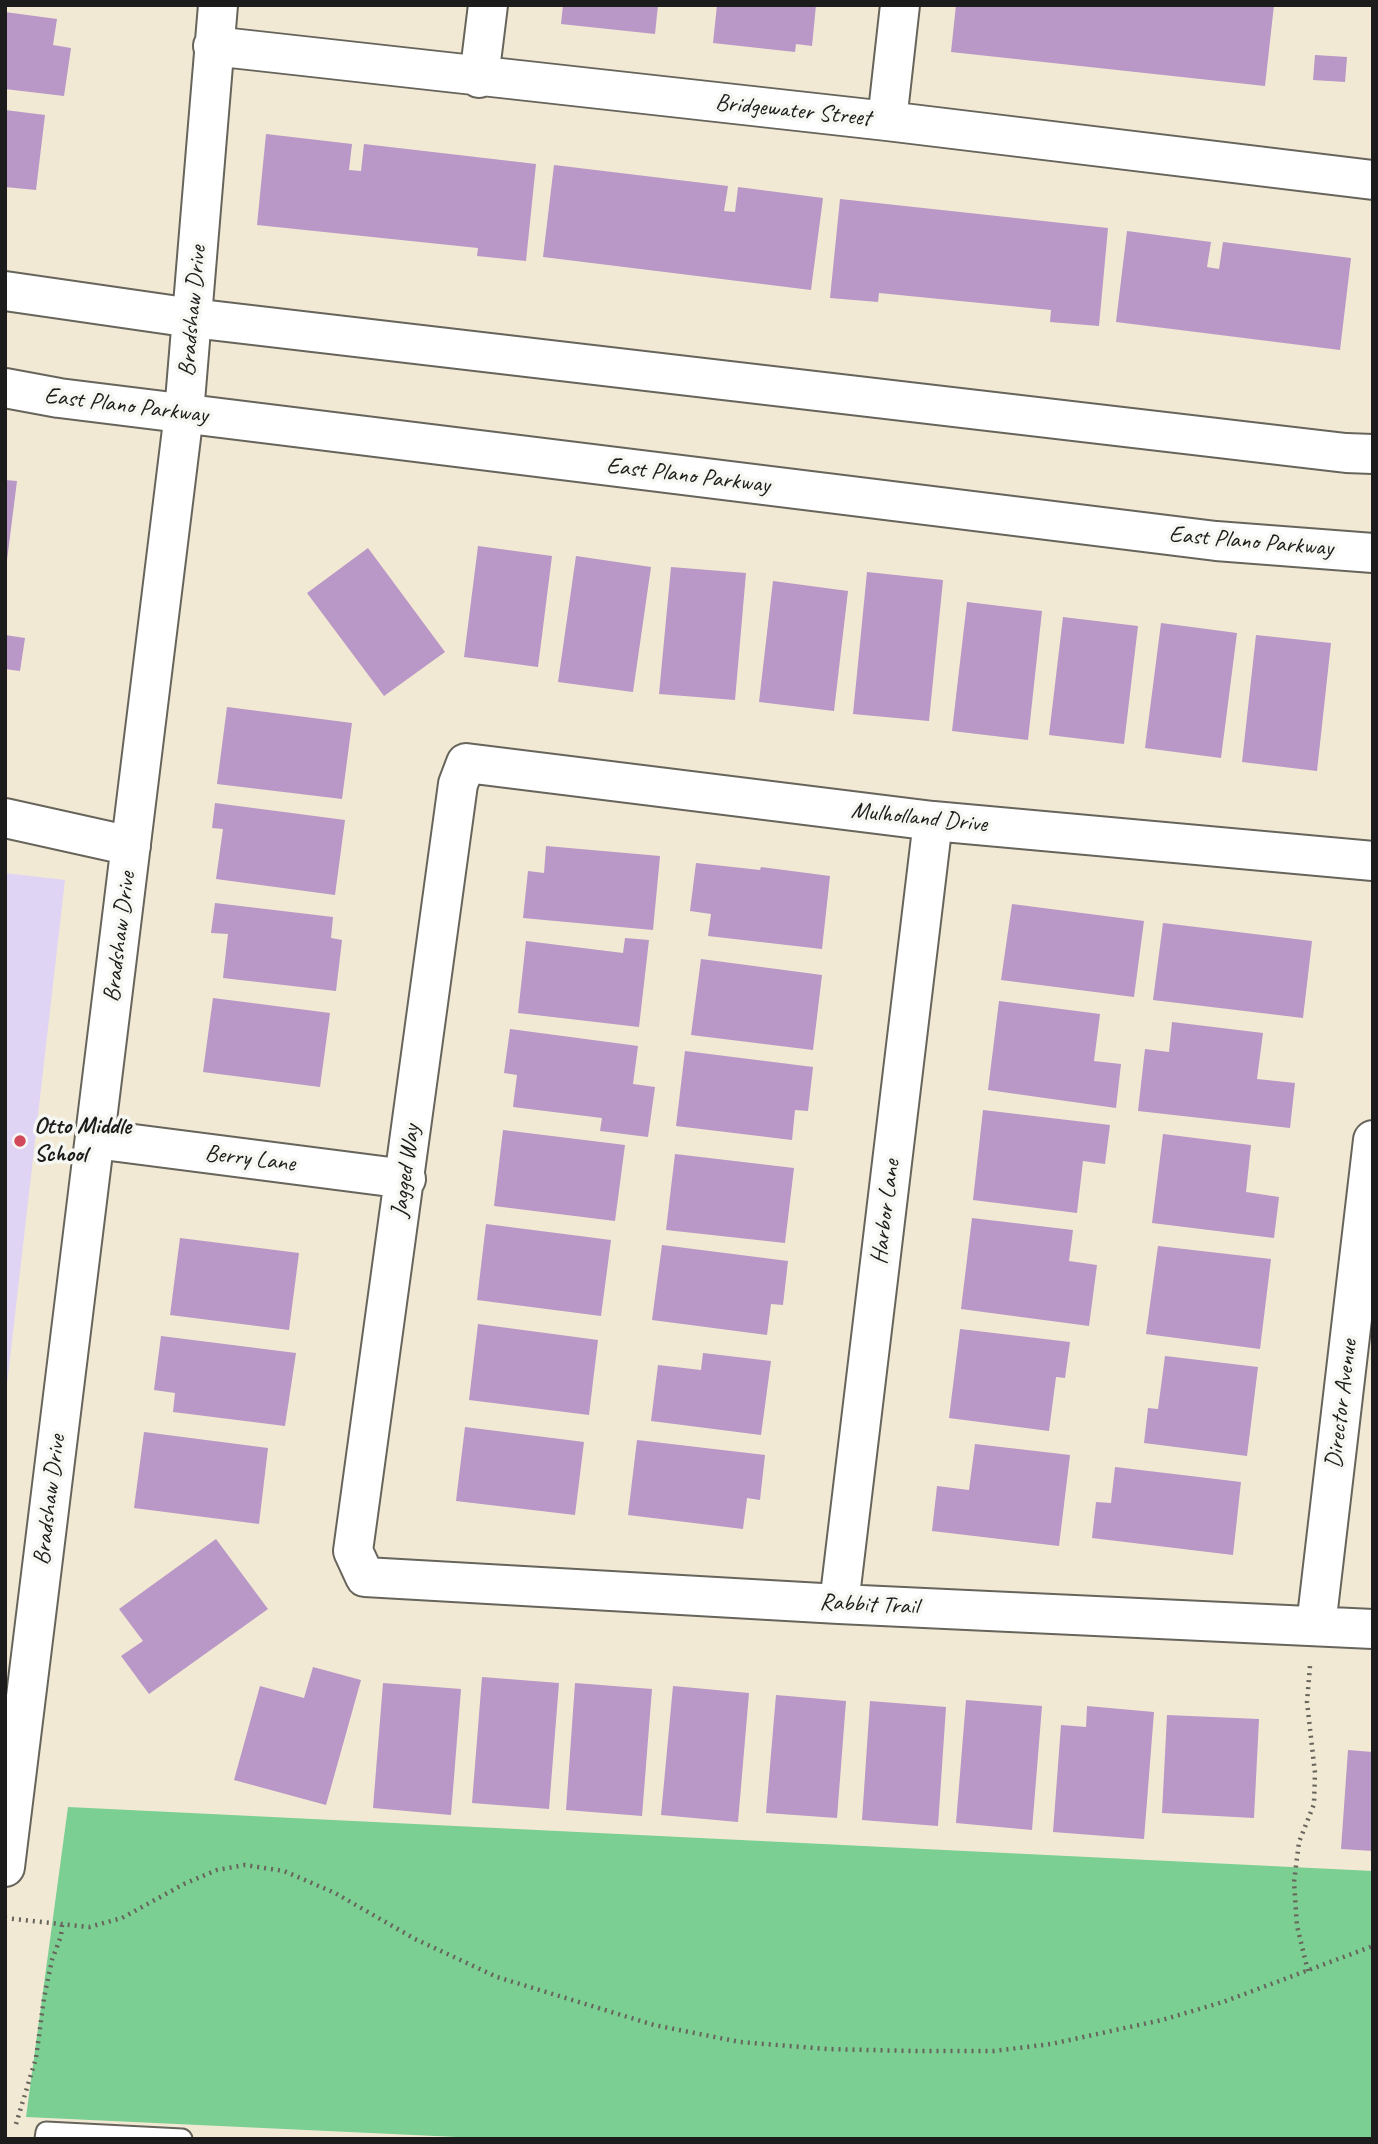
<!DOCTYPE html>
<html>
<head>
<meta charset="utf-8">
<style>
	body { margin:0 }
	#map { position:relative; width:1378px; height:2144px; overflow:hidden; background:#f1e9d4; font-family:Caveat,sans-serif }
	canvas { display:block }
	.frame { position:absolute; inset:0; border:7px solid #1c1c1c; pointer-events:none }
</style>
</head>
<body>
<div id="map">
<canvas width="1378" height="2144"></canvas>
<div class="frame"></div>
</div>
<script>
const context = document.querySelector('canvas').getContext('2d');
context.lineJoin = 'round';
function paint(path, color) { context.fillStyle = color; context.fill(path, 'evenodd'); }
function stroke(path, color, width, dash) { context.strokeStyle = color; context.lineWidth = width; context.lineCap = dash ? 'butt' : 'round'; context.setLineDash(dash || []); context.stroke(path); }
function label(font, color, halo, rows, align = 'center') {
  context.font = font + ' Caveat,sans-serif'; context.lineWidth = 7; context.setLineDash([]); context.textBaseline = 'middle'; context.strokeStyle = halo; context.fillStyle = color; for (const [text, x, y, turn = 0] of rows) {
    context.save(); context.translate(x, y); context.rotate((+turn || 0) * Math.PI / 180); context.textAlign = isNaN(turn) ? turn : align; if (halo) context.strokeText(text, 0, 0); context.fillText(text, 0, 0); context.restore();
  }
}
paint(new Path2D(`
	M5,873L65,880L5,1402Z`), '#e0d4f4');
paint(new Path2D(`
	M68,1807L1373,1871V2139H500L26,2117Z`), '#7bcf92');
paint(new Path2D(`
	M563,5H658L655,34L561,24Z
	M717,5H816L812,46L796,44L795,52L713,43Z
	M956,5H1274L1265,86L951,52Z
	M5,12L57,19L53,45L71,48L64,96L5,89Z
	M1315,55L1347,57L1345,82L1313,80Z
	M5,110L45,115L36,190L5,187Z
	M266,134L352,144L349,170L361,171L364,144L536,164L526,261L477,256L478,248L257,225Z
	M554,165L728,186L724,211L735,212L738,187L823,198L811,290L543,257Z
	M840,199L1108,228L1099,326L1050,322L1051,310L879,293L878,302L830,298Z
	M1127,231L1211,242L1207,267L1219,269L1223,242L1351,258L1340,350L1116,322Z
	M5,480L17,481L7,560H5Z
	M478,546L552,556L538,667L464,657Z
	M368,548L445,652L384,696L307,593Z
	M576,556L651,567L633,692L558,682Z
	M671,567L746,573L735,700L659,694Z
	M867,572L943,580L929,721L853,714Z
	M773,581L848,591L834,711L759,702Z
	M967,602L1042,611L1028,740L952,731Z
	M1063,617L1138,626L1124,744L1049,735Z
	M1161,623L1237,633L1221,758L1145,748Z
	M5,635L25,638L20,671L5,669Z
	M1256,635L1331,643L1317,771L1242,762Z
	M227,707L352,723L342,799L217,784Z
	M215,803L345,820L335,895L216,879L223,829L212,828Z
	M546,846L660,856L653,930L523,918L528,871L544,873Z
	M696,863L760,870L761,867L830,876L822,949L708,936L711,914L690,911Z
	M215,903L333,917L331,938L342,940L336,991L223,978L228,934L211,933Z
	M1012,904L1144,921L1134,997L1001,980Z
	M1163,923L1312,941L1303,1018L1153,1000Z
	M625,938L649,940L639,1027L518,1013L526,941L623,953Z
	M701,959L822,975L813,1050L691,1035Z
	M213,998L330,1013L320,1087L203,1072Z
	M999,1001L1100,1014L1094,1061L1121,1064L1116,1108L988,1090Z
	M1172,1022L1263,1033L1257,1079L1295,1083L1290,1128L1138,1111L1145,1049L1169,1052Z
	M510,1029L638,1046L633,1084L655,1087L648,1137L600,1131L602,1118L513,1107L517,1075L504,1073Z
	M685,1051L813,1067L808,1111L795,1110L792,1140L676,1126Z
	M983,1110L1110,1125L1105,1164L1083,1161L1077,1213L973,1200Z
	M503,1130L625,1145L615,1221L494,1206Z
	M1163,1134L1251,1145L1246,1192L1279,1197L1274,1238L1152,1223Z
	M675,1154L794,1168L785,1243L666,1230Z
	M972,1218L1073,1230L1069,1261L1097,1265L1089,1326L961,1309Z
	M486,1224L611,1240L601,1316L477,1300Z
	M180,1238L299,1253L289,1330L170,1315Z
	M662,1245L788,1261L783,1305L771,1304L767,1335L652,1320Z
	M1158,1246L1271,1259L1260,1349L1146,1334Z
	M478,1324L598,1340L589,1415L469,1400Z
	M960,1329L1070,1342L1065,1378L1056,1377L1049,1431L949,1418Z
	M161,1336L296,1353L285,1426L173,1412L175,1393L154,1390Z
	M703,1353L771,1361L761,1435L651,1421L658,1365L701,1370Z
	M1165,1356L1258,1367L1247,1456L1144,1443L1148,1408L1158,1409Z
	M465,1427L584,1442L575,1515L456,1501Z
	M144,1432L268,1448L259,1524L134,1508Z
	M637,1440L765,1455L760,1500L747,1498L743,1529L628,1515Z
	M975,1444L1070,1455L1059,1546L932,1531L937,1486L969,1490Z
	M1115,1467L1241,1482L1233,1555L1092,1538L1096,1502L1111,1503Z
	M216,1539L268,1609L149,1694L121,1656L143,1641L119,1609Z
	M313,1667L361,1680L326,1805L234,1780L260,1686L304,1698Z
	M482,1677L559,1683L549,1809L472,1803Z
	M383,1683L461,1689L451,1815L373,1808Z
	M575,1683L652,1689L642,1816L566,1810Z
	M673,1686L749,1693L738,1822L661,1815Z
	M776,1695L846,1701L837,1818L766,1813Z
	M966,1700L1042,1706L1032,1830L956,1823Z
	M870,1701L946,1707L938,1826L862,1820Z
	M1087,1706L1154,1712L1144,1839L1053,1832L1061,1725L1086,1727Z
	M1167,1715L1259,1719L1254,1818L1162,1813Z
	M1348,1750L1373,1752V1851L1341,1849Z`), '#b997c6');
const service = new Path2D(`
	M45,2139L46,2132L182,2139`);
const minor = new Path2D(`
	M213,46L887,121L1373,180
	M479,78L488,5
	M887,121L900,5
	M5,818L131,846
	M1373,861L933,821L466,763L458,784L353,1551L365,1577L839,1604L1373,1629
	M95,1139L406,1179
	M839,1604L933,821
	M1316,1626L1373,1140
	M5,1867L184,413L218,5`);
const primary = new Path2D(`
	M5,291L192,318L1346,453L1373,454
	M5,388L59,398L1216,541L1373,553`);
stroke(service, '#67645c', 23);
stroke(minor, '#67645c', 42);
stroke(primary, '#67645c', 42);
stroke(new Path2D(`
	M5,1918L89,1927L122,1918L184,1884L217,1870L245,1865L284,1871L335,1893L415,1939L497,1977L654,2025L740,2042L827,2049L915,2051H994L1051,2044L1162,2020L1223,2002L1373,1946
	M1308,1971L1297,1926L1294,1882L1299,1842L1314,1804L1315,1773L1307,1702L1310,1666
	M16,2124L36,2058L44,1998L52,1960L61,1936L62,1925`), '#67645c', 4.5, [2, 5]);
stroke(service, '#fff', 19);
stroke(minor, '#fff', 38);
stroke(primary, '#fff', 38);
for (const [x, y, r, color] of [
	[20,1141,7,"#d1495b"]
]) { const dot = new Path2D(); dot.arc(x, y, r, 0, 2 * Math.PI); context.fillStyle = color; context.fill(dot); stroke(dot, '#f6f6f2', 2.5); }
label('24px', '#1c1c1c', '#f6f6f2', [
	["Bridgewater Street",793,111,6],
	["Bradshaw Drive",193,311,-85],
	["East Plano Parkway",126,406,7],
	["East Plano Parkway",688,476,7],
	["East Plano Parkway",1251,542,5],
	["Mulholland Drive",919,818,6],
	["Bradshaw Drive",120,937,-83],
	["Berry Lane",250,1159,7],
	["Jagged Way",406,1171,-82],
	["Harbor Lane",886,1212,-83],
	["Director Avenue",1342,1404,-83],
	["Bradshaw Drive",50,1500,-83],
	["Rabbit Trail",869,1605,3]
]);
label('bold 24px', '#1c1c1c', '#f6f6f2', [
	["Otto Middle",34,1127],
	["School",34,1155]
], 'left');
</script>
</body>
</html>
